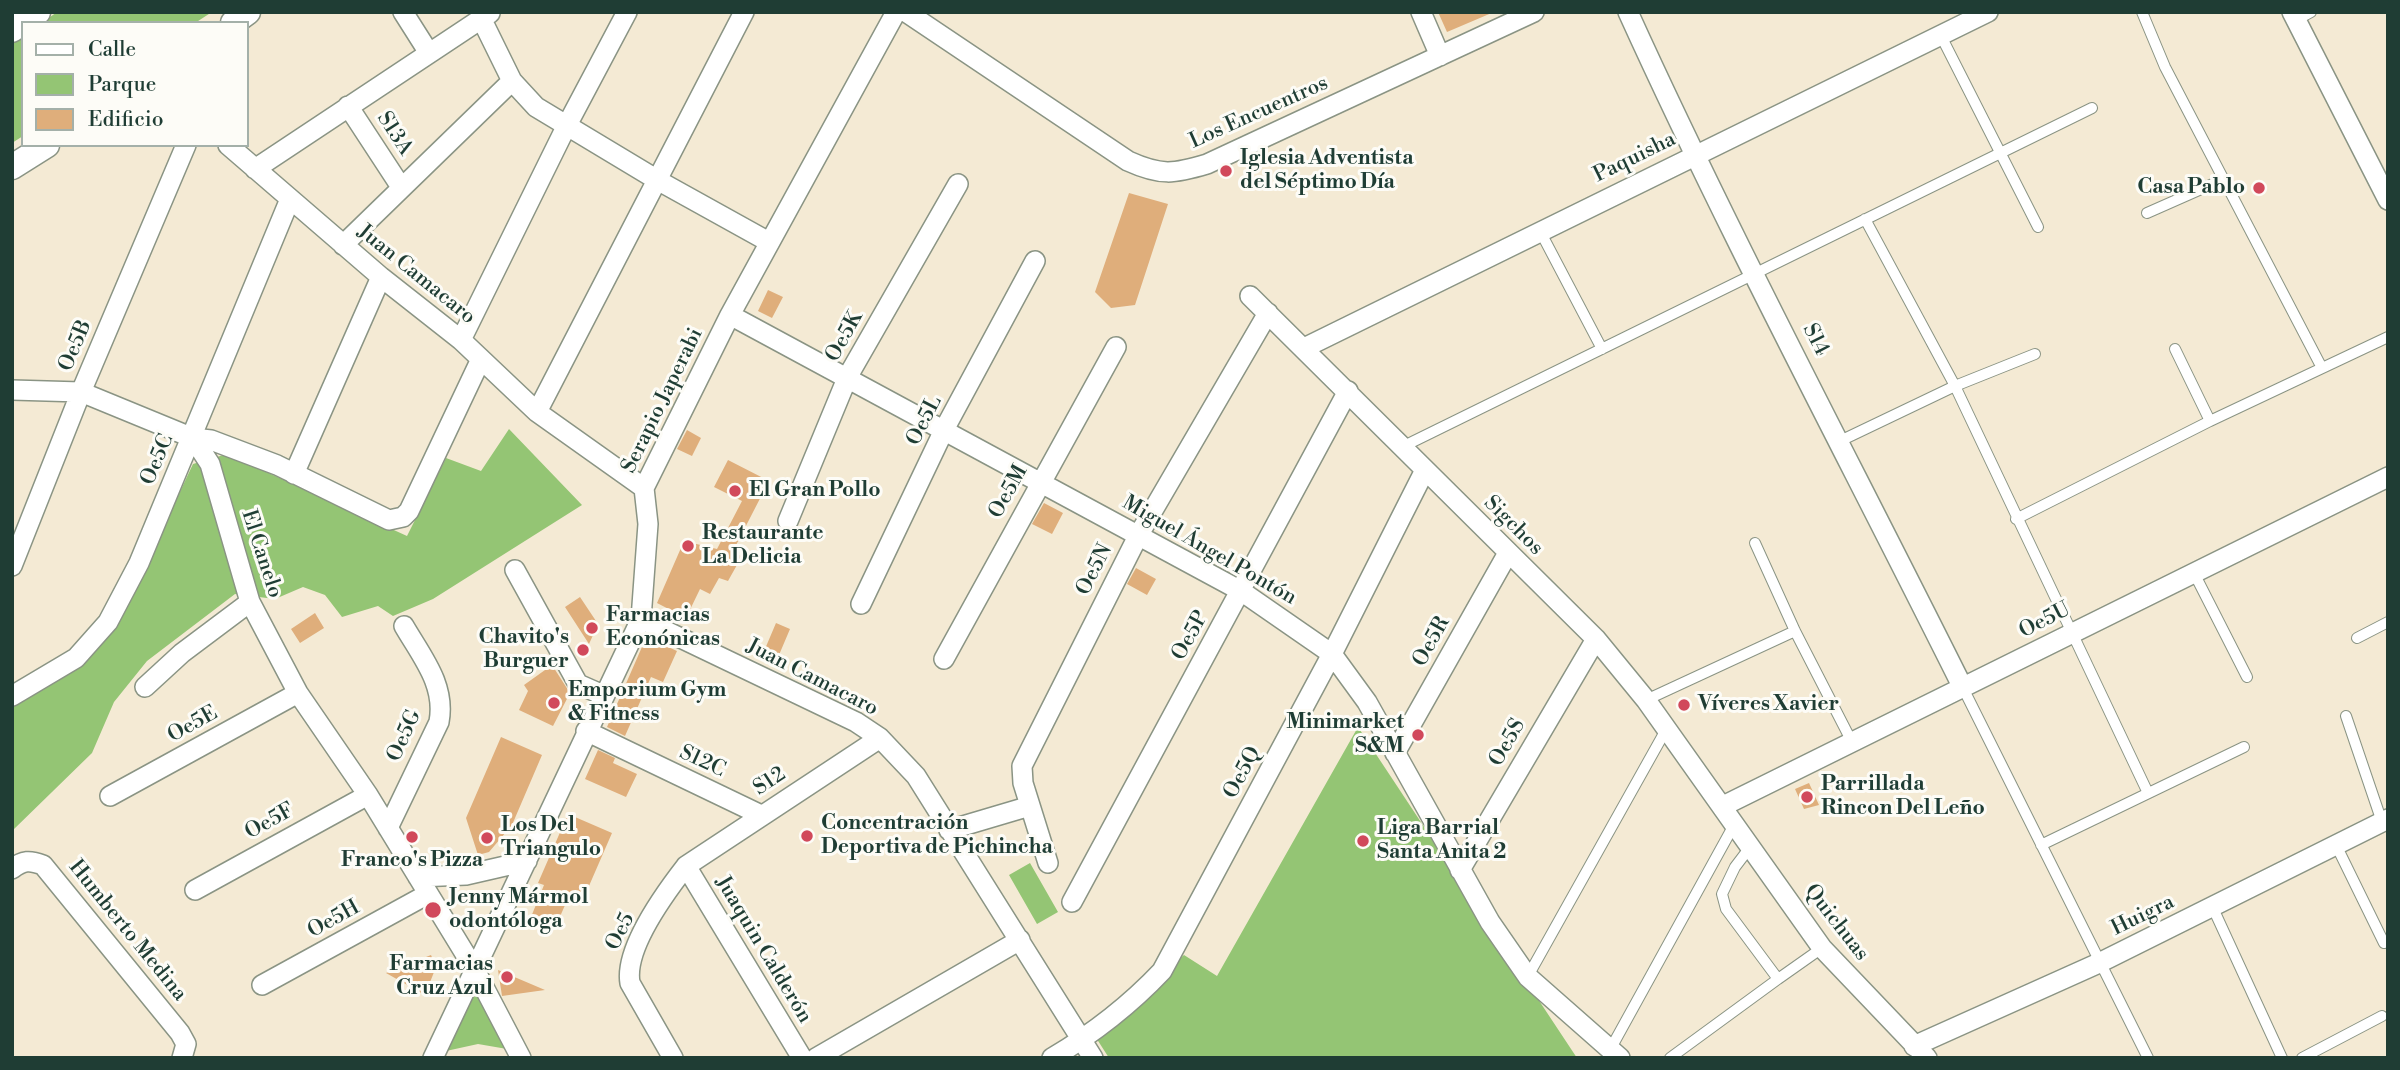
<!DOCTYPE html>
<html>
<head>
<meta charset="utf-8">
<style>
	body { margin:0 }
	#map { position:relative; width:2400px; height:1070px; overflow:hidden; background:#f4ead4; font-family:"Libre Bodoni",serif }
	canvas { display:block }
	.frame { position:absolute; inset:0; border:14px solid #1f3d34; pointer-events:none }
	.legend { position:absolute; left:21px; top:21px; width:228px; height:126px; box-sizing:border-box; background:#fdfcf7; border:2px solid #a4b0a9; margin:0; padding:9px 12px; list-style:none; font-size:21px; color:#1f3d34 }
	.legend li { display:flex; align-items:center; gap:14px; height:35px }
	.legend b { width:35px; border:2px solid #a4b0a9 }
</style>
</head>
<body>
<div id="map">
<canvas width="2400" height="1070"></canvas>
<div class="frame"></div>
<ul class="legend">
<li><b style="height:9px;background:#fff"></b>Calle</li>
<li><b style="height:19px;background:#94c574"></b>Parque</li>
<li><b style="height:19px;background:#dfae7b"></b>Edificio</li>
</ul>
</div>
<script>
const context = document.querySelector('canvas').getContext('2d');
context.lineJoin = 'round';
function paint(path, color) { context.fillStyle = color; context.fill(path, 'evenodd'); }
function stroke(path, color, width, dash) { context.strokeStyle = color; context.lineWidth = width; context.lineCap = dash ? 'butt' : 'round'; context.setLineDash(dash || []); context.stroke(path); }
function label(font, color, halo, rows, align = 'center') {
  context.font = font + ' "Libre Bodoni",serif'; context.lineWidth = 6; context.setLineDash([]); context.textBaseline = 'middle'; context.strokeStyle = halo; context.fillStyle = color; for (const [text, x, y, turn = 0] of rows) {
    context.save(); context.translate(x, y); context.rotate((+turn || 0) * Math.PI / 180); context.textAlign = isNaN(turn) ? turn : align; if (halo) context.strokeText(text, 0, 0); context.fillText(text, 0, 0); context.restore();
  }
}
paint(new Path2D(`
	M57,12H212L195,23H42Z
	M23,36V136L12,143V44Z
	M509,429L582,505L433,599L393,616L378,606L342,617L325,595L303,587L275,599L235,594L147,661L114,702L92,753L12,831V691L77,660L138,581L193,464L227,454L407,536L446,458L481,471Z
	M1358,727L1577,1058H1109L1093,1033L1184,955L1217,976Z
	M1030,863L1058,912L1037,924L1009,875Z
	M474,990L507,1049L478,1044L446,1051Z`), '#94c574');
paint(new Path2D(`
	M1438,12H1494L1447,32Z
	M1129,193L1168,204L1135,305L1111,308L1095,292Z
	M768,290L783,297L772,318L758,311Z
	M687,430L701,438L692,456L677,449Z
	M728,460L769,481L732,553L742,556L728,581L719,578L710,594L700,589L686,618L657,603L684,541L717,549L742,501L714,487Z
	M1044,503L1063,513L1052,534L1032,524Z
	M1136,568L1156,579L1147,595L1127,584Z
	M580,597L598,624L589,644L565,607Z
	M315,613L324,628L300,643L291,629Z
	M776,623L790,629L776,662L762,656Z
	M651,639L677,651L663,682L651,677L625,736L607,727L645,640Z
	M552,665L570,693L553,726L519,710L528,691L524,685Z
	M501,737L542,755L512,825L489,852L478,855L466,818Z
	M598,750L615,758L613,763L637,774L626,797L585,779Z
	M1809,783L1819,805L1804,809L1795,789Z
	M568,814L612,833L582,902L569,896L555,928L531,917L544,885L538,883Z
	M431,955L436,967L425,995L386,973Z
	M498,970L545,990L502,996Z`), '#dfae7b');
const service = new Path2D(`
	M2142,12L2165,67L2322,368
	M2296,20L2311,12
	M1941,36L2038,227
	M2147,213L2224,179
	M1865,219L1955,386L2148,793
	M1540,231L1602,349
	M2175,349L2210,421
	M1840,441L1955,386L2035,354
	M1404,446L2092,108
	M2016,519L2210,421L2388,337
	M1755,543L1795,631L1853,744
	M2194,573L2247,677
	M2357,638L2388,622
	M1963,688L2148,1058
	M1646,700L1795,631
	M2346,716L2382,822
	M2041,845L2244,747
	M2336,845L2384,943
	M2212,906L2282,1058
	M1528,976L1667,728
	M1778,979L1822,948
	M1611,1048L1734,825
	M1670,1058L1778,979L1726,909L1722,894L1735,867L1751,846
	M2302,1058L2382,1016`);
const minor = new Path2D(`
	M403,12L429,53
	M906,12L1128,161C1161,176 1174,174 1207,164L1534,12
	M1421,12L1440,56
	M1628,12C1732,241 1851,463 1963,688
	M2292,12L2388,200
	M481,18L512,81L536,107L659,181L769,242
	M348,106L401,187
	M228,145L381,277L461,340L537,412L644,488
	M255,169L490,13
	M343,245L512,81
	M1250,296L1596,639L1646,700L1822,948L1927,1058
	M730,315L1241,591L1332,654L1367,702L1490,922L1528,977L1620,1058
	M461,340L566,127L627,12
	M1304,348L1988,12
	M12,390L81,392L193,438L210,464L250,602L298,693L368,795L475,970L521,1058
	M537,412L744,12
	M193,438L211,440L277,465L389,520L403,517L409,511L481,359
	M294,474L381,277
	M788,521L848,376L958,184
	M12,566L81,392L186,145
	M515,570L578,684L603,695
	M861,604L945,428L1035,261
	M641,619L856,722L880,738L916,776L1093,1058
	M944,659L1116,347
	M145,687L182,653L250,602
	M12,696L76,658L108,622L139,563L290,199
	M586,731L761,815
	M1395,753L1508,553
	M110,796L298,693
	M1723,806L2388,477
	M388,828L439,722C446,685 422,657 404,626
	M949,830L1030,806
	M1048,863L1023,783L1022,766L1138,536L1268,313
	M686,866L802,1058
	M12,869C23,860 30,860 43,865L180,1033L186,1044L182,1058
	M1460,870L1596,639
	M418,877L466,875L527,861
	M195,890L368,795
	M1072,902L1348,391
	M262,985L428,894
	M1914,1046L2099,963L2388,819
	M433,1058L641,619L648,524L644,488L730,315L896,12
	M673,1058L630,983C624,949 665,893 686,866L880,738
	M816,1058L1020,940
	M1052,1058C1094,1033 1128,1007 1162,971L1332,654L1425,470`);
const tertiary = new Path2D(`
	M233,23L248,12
	M12,30L38,12
	M12,167L47,145`);
stroke(service, '#8a9484', 12);
stroke(minor, '#8a9484', 22);
stroke(tertiary, '#8a9484', 27);
stroke(service, '#fff', 10);
stroke(minor, '#fff', 19);
stroke(tertiary, '#fff', 24);
for (const [x, y, r, color] of [
	[1226,171,7,"#d1495b"],
	[2259,188,7,"#d1495b"],
	[735,491,7,"#d1495b"],
	[688,546,7,"#d1495b"],
	[592,628,7,"#d1495b"],
	[583,650,7,"#d1495b"],
	[554,703,7,"#d1495b"],
	[1684,705,7,"#d1495b"],
	[1418,735,7,"#d1495b"],
	[1807,797,7,"#d1495b"],
	[807,836,7,"#d1495b"],
	[412,837,7,"#d1495b"],
	[487,838,7,"#d1495b"],
	[1363,841,7,"#d1495b"],
	[433,910,9,"#d1495b"],
	[507,977,7,"#d1495b"]
]) { const dot = new Path2D(); dot.arc(x, y, r, 0, 2 * Math.PI); context.fillStyle = color; context.fill(dot); stroke(dot, '#fdfcf7', 2.5); }
label('21px', '#1f3d34', '#fdfcf7', [
	["Los Encuentros",1259,113,-24],
	["S13A",394,134,57],
	["Paquisha",1635,158,-26],
	["Juan Camacaro",416,275,39],
	["Oe5K",845,337,-61],
	["S14",1815,340,63],
	["Oe5B",76,346,-67],
	["Serapio Japerabi",663,401,-64],
	["Oe5L",925,421,-63],
	["Oe5C",158,460,-67],
	["Oe5M",1009,492,-61],
	["Sigchos",1513,526,45],
	["Miguel Ángel Pontón",1209,551,30],
	["El Canelo",261,554,72],
	["Oe5N",1095,570,-63],
	["Oe5U",2045,621,-27],
	["Oe5P",1191,636,-61],
	["Oe5R",1432,642,-61],
	["Juan Camacaro",812,678,27],
	["Oe5E",193,725,-29],
	["Oe5G",405,736,-66],
	["Oe5S",1508,743,-60],
	["S12C",702,762,25],
	["Oe5Q",1243,773,-62],
	["S12",770,782,-33],
	["Oe5F",270,822,-29],
	["Huigra",2143,916,-26],
	["Oe5H",334,920,-29],
	["Quichuas",1836,923,52],
	["Humberto Medina",127,931,51],
	["Oe5",621,932,-64],
	["Juaquin Calderón",763,950,59]
]);
label('bold 21px', '#1f3d34', '#fdfcf7', [
	["Iglesia Adventista",1240,159],
	["del Séptimo Día",1240,183],
	["Casa Pablo",2245,188,"right"],
	["El Gran Pollo",749,491],
	["Restaurante",702,534],
	["La Delicia",702,558],
	["Farmacias",606,616],
	["Econónicas",606,640],
	["Chavito's",569,638,"right"],
	["Burguer",569,662,"right"],
	["Emporium Gym",568,691],
	["& Fitness",568,715],
	["Víveres Xavier",1698,705],
	["Minimarket",1404,723,"right"],
	["S&M",1404,747,"right"],
	["Parrillada",1821,785],
	["Rincon Del Leño",1821,809],
	["Concentración",821,824],
	["Deportiva de Pichincha",821,848],
	["Los Del",501,826],
	["Triangulo",501,850],
	["Liga Barrial",1377,829],
	["Santa Anita 2",1377,853],
	["Franco's Pizza",412,861,"center"],
	["Jenny Mármol",449,898],
	["odontóloga",449,922],
	["Farmacias",493,965,"right"],
	["Cruz Azul",493,989,"right"]
], 'left');
</script>
</body>
</html>
